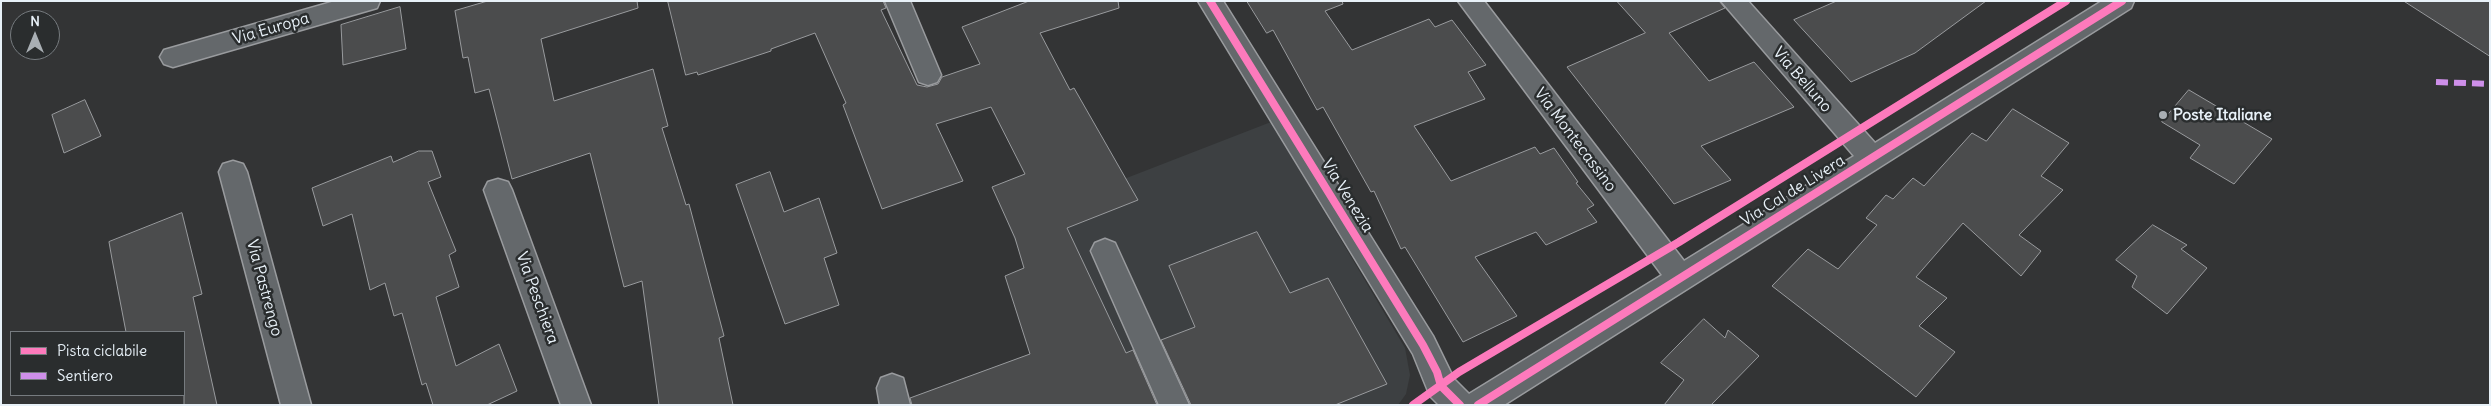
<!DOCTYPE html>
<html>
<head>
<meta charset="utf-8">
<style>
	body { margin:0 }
	#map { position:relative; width:2491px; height:406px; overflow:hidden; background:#333435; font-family:Delius,sans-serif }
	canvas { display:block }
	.frame { position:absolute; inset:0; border:2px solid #e8f1f8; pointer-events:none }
	.legend { position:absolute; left:10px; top:331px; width:175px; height:65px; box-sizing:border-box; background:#2a2d2e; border:1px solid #767b7f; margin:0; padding:6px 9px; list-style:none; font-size:15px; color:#e8f1f8 }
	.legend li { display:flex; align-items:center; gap:10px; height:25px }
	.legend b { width:25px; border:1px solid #767b7f }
	.north { position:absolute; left:10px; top:10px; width:50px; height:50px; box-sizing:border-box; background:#2a2d2e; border:1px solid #767b7f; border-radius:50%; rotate:0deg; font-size:14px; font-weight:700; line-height:20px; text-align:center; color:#e8f1f8 }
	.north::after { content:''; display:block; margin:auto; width:18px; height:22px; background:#a9afb4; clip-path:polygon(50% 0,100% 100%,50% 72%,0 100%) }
</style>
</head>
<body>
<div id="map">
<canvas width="2491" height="406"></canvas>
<div class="frame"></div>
<ul class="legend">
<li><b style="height:6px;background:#fd7abc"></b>Pista ciclabile</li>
<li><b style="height:6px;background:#ce8fe9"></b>Sentiero</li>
</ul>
<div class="north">N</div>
</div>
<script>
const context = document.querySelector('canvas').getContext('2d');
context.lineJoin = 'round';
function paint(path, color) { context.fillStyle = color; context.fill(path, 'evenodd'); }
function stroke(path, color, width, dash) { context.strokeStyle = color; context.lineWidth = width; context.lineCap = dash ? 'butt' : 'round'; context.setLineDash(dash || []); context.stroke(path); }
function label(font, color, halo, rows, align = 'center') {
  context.font = font + ' Delius,sans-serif'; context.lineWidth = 5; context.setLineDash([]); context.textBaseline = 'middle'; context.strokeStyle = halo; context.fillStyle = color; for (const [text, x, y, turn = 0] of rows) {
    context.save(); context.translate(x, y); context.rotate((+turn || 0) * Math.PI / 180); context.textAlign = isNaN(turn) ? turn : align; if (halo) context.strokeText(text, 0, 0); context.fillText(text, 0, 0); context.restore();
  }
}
paint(new Path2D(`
	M1271,122L1405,348L1410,375L1406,394L1398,405H1083L1008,224Z`), '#3d4042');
const building = new Path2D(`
	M488,1H637L638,8L541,39L554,101L653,69L668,126L662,128L686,205L689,204L724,336L719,338L733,405H659L642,281L624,287L590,153L512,179L489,89L475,93L468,57L463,58L455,11Z
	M668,1H883L886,8L881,10L917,85L927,87L938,84L942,77L980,64L962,27L1029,1H1118L1119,8L1040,33L1070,90L1074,88L1138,200L1067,228L1126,353L1133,350L1157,405H912L910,398L1030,354L1005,276L1024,268L1015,238L992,187L1025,174L991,107L936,124L963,181L882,209L843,105L846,103L815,33L771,49V51L698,75L697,72L686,75Z
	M1247,1H1342L1343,4L1325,11L1352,50L1429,19L1435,27L1452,20L1486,65L1468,72L1485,99L1414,126L1451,181L1535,147L1540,154L1554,148L1578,182L1576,183L1594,205L1587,209L1597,222L1546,245L1536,232L1475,257L1517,316L1463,342L1405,247L1401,249L1374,191L1371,192L1323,107L1317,110L1273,30L1267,33Z
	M1617,1H1719L1725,8L1669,33L1709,81L1754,62L1794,107L1701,146L1731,180L1674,204L1567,67L1645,33Z
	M1837,1H1986L1915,53L1851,82L1794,20Z
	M2404,1H2490V56Z
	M400,7L406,49L343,65L341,25Z
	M2189,90L2272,139L2234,184L2190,158L2200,145L2162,122Z
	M85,100L101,136L64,153L52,115Z
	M2013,109L2069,143L2041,176L2063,190L2019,235L2041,251L2021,276L1963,223L1916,277L1947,298L1919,326L1955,352L1916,397L1772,286L1808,249L1838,269L1877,225L1866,218L1886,195L1893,199L1913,178L1924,186L1972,133L1986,141Z
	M419,151H432L441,177L428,182L456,251L449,255L459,287L436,297L456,366L499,344L517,391L487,405H433L426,383L422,385L402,313L394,316L385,283L370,290L352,214L323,226L312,188L391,156L393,162Z
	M770,172L784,212L819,198L837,253L824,258L839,305L785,324L736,185Z
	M182,213L202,294L193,297L217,405H184V332H126L112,259L109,242Z
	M2153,225L2187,245L2181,249L2207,268L2167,314L2132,287L2137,276L2116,260Z
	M1257,232L1290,293L1328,278L1387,384L1335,405H1191L1161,340L1195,327L1169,266Z
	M1704,319L1725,338L1728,330L1759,356L1711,405H1664L1684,380L1661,363Z`);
paint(building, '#4b4c4d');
stroke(building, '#999b9e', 1);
const minor = new Path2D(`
	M335,1H380L377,8L173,67L164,64L160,57L164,50Z
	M885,1H910L941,75L937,82L928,85L919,82Z
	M1198,1H1223L1433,336L1454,379L1469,394L1662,275L1458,1H1484L1684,261L1854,156L1721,1H1748L1875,143L2102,1H2134L2131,8L1504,405H1439L1430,396L1413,354Z
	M233,161L243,164L247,172L311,405H281L219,172L223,164Z
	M498,179L508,182L512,190L591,405H561L484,190L488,182Z
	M1105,239L1115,243L1189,405H1159L1091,251L1095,243Z
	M892,374L903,378L910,405H880L877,388L881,378Z`);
stroke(minor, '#999b9e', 3);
paint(minor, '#64686b');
stroke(new Path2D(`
	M2436,82L2490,84`), '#ce8fe9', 6, [12, 6]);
stroke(new Path2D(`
	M1210,1L1423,345L1437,372L1441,386L1460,405
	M1413,405L1459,372L1679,242L2066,1
	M1478,405L2122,1`), '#fd7abc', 8);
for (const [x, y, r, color] of [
	[2163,115,5,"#a9afb4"]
]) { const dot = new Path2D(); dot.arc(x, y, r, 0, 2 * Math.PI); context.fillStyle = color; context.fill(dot); stroke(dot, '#2a2d2e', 2); }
label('16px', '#e8f1f8', '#2a2d2e', [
	["Via Europa",271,29,-16],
	["Via Belluno",1802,80,49],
	["Via Montecassino",1575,140,53],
	["Via Cal de Livera",1793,191,-32],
	["Via Venezia",1347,196,58],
	["Via Pastrengo",264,288,75],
	["Via Peschiera",537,298,70]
]);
label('bold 16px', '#e8f1f8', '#2a2d2e', [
	["Poste Italiane",2173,115]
], 'left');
</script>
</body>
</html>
